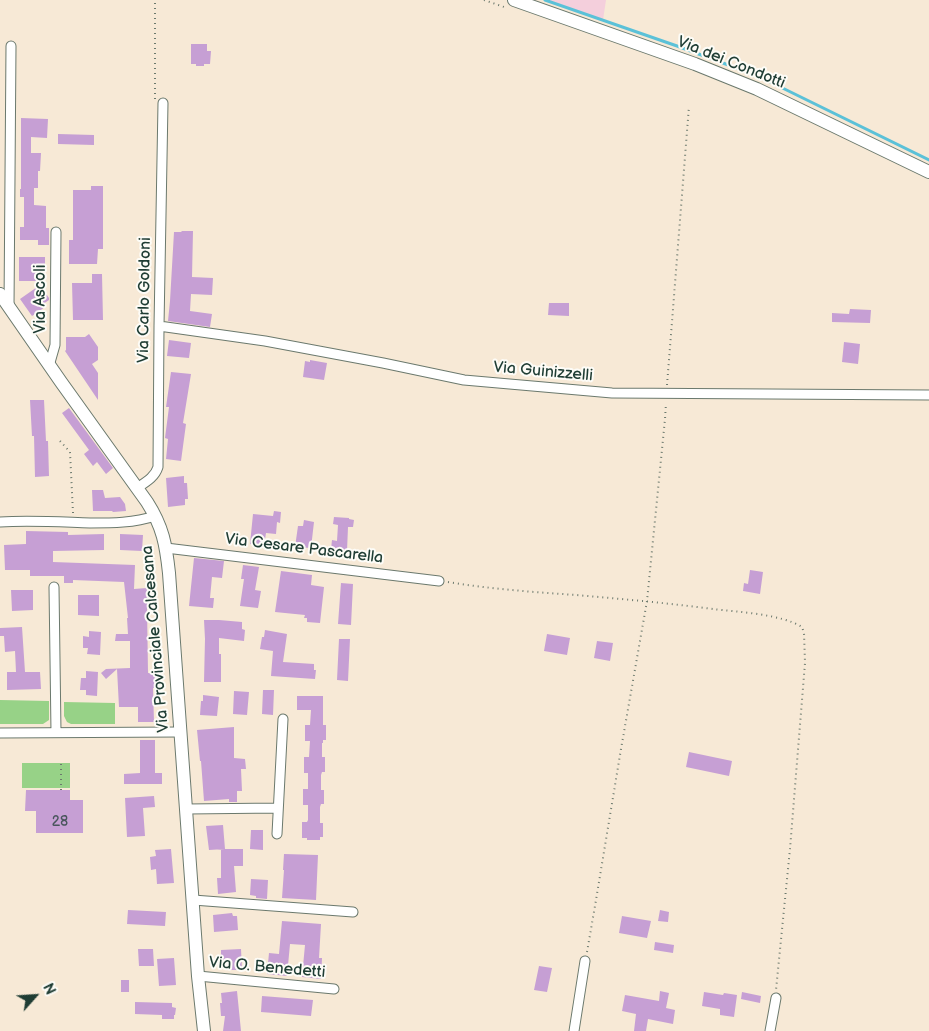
<!DOCTYPE html>
<html>
<head>
<meta charset="utf-8">
<style>
	body { margin:0 }
	#map { position:relative; width:929px; height:1031px; overflow:hidden; background:#f7e9d6; font-family:"Balsamiq Sans",sans-serif }
	canvas { display:block }
	.north { position:absolute; left:10px; top:971px; width:50px; height:50px; -webkit-text-stroke:4px #fdfcf7; paint-order:stroke; rotate:64deg; font-size:14px; font-weight:700; line-height:20px; text-align:center; color:#1f3d34 }
	.north::after { content:''; display:block; margin:auto; width:18px; height:22px; background:#1f3d34; clip-path:polygon(50% 0,100% 100%,50% 72%,0 100%) }
</style>
</head>
<body>
<div id="map">
<canvas width="929" height="1031"></canvas>
<div class="north">N</div>
</div>
<script>
const context = document.querySelector('canvas').getContext('2d');
context.lineJoin = 'round';
function paint(path, color) { context.fillStyle = color; context.fill(path, 'evenodd'); }
function stroke(path, color, width, dash) { context.strokeStyle = color; context.lineWidth = width; context.lineCap = dash ? 'butt' : 'round'; context.setLineDash(dash || []); context.stroke(path); }
function label(font, color, halo, rows, align = 'center') {
  context.font = font + ' "Balsamiq Sans",sans-serif'; context.lineWidth = 4; context.setLineDash([]); context.textBaseline = 'middle'; context.strokeStyle = halo; context.fillStyle = color; for (const [text, x, y, turn = 0] of rows) {
    context.save(); context.translate(x, y); context.rotate((+turn || 0) * Math.PI / 180); context.textAlign = isNaN(turn) ? turn : align; if (halo) context.strokeText(text, 0, 0); context.fillText(text, 0, 0); context.restore();
  }
}
paint(new Path2D(`
	M547,0H606L603,20Z`), '#f4cfdc');
paint(new Path2D(`
	M0,700L49,701V720L43,724H0Z
	M64,702L115,703V724H71L67,722L64,716Z
	M22,763H70V788H22Z`), '#97d287');
stroke(new Path2D(`
	M545,0L677,46L758,76L929,160`), '#5bc1d8', 3);
paint(new Path2D(`
	M191,44H207V51H211L210,64H204V66H196V64H191Z
	M21,118L48,119L47,138L31,137V153H41L40,171H38V188H34V205L46,206V228H49V245H38V240H20V227H24V197H20V189H21Z
	M58,134L94,135V145L58,144Z
	M91,186H103V249H98L97,264H69V240H73V190H91Z
	M181,231H193L192,277L213,278L212,295L191,294L190,311L212,314L210,327L168,321L170,301L174,232H182Z
	M19,257H45V270H38V281H19Z
	M92,274H102L103,320H73L72,283H92Z
	M40,285L49,298V300L43,304L45,307L32,316L20,299Z
	M549,303H569V316L548,315Z
	M850,309L871,310L870,323L832,322V313L849,314Z
	M89,334L98,347V360L92,364L98,373V400L65,351L66,350V337H85Z
	M169,340L191,343L189,358L167,356Z
	M844,342L860,344L858,364L842,362Z
	M310,360L327,363L324,380L303,377L305,361L310,362Z
	M171,372L191,374L183,423L186,424L181,461L166,459L168,439L165,438L169,407H166Z
	M30,400H44L46,441H48L49,476L35,477L34,436H32Z
	M69,408L113,468L106,474L97,462L93,466L84,454L89,450L62,413Z
	M184,476V483H187L188,499H185V505L168,507L166,478Z
	M92,490H103L105,498L120,497L125,504L126,511L113,512L112,511H93Z
	M274,511L281,512L280,523L277,522L276,534L266,533L264,546L250,544L253,514L273,516Z
	M334,517L349,518V519L354,520L353,527H348L347,551L331,549L332,540L337,541L338,525L333,524Z
	M304,520L314,522L311,548L295,547L298,526H303Z
	M26,531L68,532V535L104,534V550L53,551V562L135,565L134,589L147,588L148,606H147L148,673H155L156,688H153L154,722H138V707H119L117,669L106,679L101,673L106,669L130,668V641H115L116,634H128L127,618H128L124,582L73,580V583H64V576H30V570H5L4,545L26,544Z
	M120,534L143,535L142,551L120,550Z
	M194,558L224,561L222,578L212,577L210,598H214L213,608L189,606Z
	M243,565L259,567L255,590L261,591L258,608L240,606L244,579H241Z
	M750,570L763,572L760,594L743,591L744,583L748,584Z
	M281,571L312,575L311,585L324,587L320,623L307,622V618H304L305,615L275,612Z
	M341,583L353,584L351,625L338,624Z
	M11,590H33V610L12,611Z
	M78,595H99V616L78,615Z
	M204,620H219L242,622V629L245,630L244,641L219,638V654H221V682H204L205,639Z
	M22,627L25,672H40L41,689L7,690V672H16L15,651L5,652L4,636H0V628Z
	M265,630L287,634L283,662L314,664V670H316L315,679L271,676L273,651L260,649L262,637H264Z
	M89,631L101,632L100,655L87,654L88,648H83V636L89,637Z
	M547,634L570,638L567,655L544,651Z
	M339,639H350L348,681L337,680Z
	M597,641L613,643L610,661L594,658Z
	M86,671L98,672L97,696L86,695V690H80L81,678H86Z
	M263,690H274L273,715L262,714Z
	M234,691L249,692L247,715L233,714Z
	M203,695L219,697L217,716L200,715L201,701H203Z
	M297,696H323V725H326V740H323V743H322V757H325V772H322L321,775V790H324V804H321L320,807V823H323V837H320V840H307V838H302V822H307L308,820V805H303V789H308V773H304V757H309L310,741H305V725H310L311,710H297Z
	M234,727V758L245,759L246,769H241L242,791H237V802H229V799L204,801L201,761H200L197,730Z
	M140,740H155V773H162V784H124V774L140,773Z
	M689,752L732,761L729,776L686,767Z
	M26,790H70V800H83V833H36V811H25Z
	M154,796L155,807L143,808L145,836L127,837L125,798Z
	M223,825L225,849L209,850L206,826Z
	M251,830H263V850L250,849Z
	M171,849L174,883L157,884L156,869L151,870L150,857L156,856L155,850Z
	M221,849H243V866H234L236,892L218,894L217,878H221Z
	M284,854L318,855L316,900L282,898L284,870H283Z
	M251,879L268,880L267,899L256,898V896L250,895Z
	M128,910L166,912L165,926L127,924Z
	M660,910L669,912L668,922L658,921Z
	M232,913L233,916H237L238,930L214,932L213,915Z
	M622,916L651,921L647,938L619,933Z
	M282,921L321,924L319,958H322L321,979L302,977L305,945L290,944L287,976L267,974L269,953L279,954Z
	M655,942L674,945L673,953L654,950Z
	M138,949H153L154,966H139Z
	M241,949L242,970H225V965H221V950Z
	M174,958L176,985L159,986L157,959Z
	M539,966L552,968L547,992L534,990Z
	M121,980H129V992H121Z
	M237,991L241,1031H223L225,1016H221L220,1003H222L221,993Z
	M660,991L669,993L666,1008L675,1010L673,1024L648,1019L646,1031H634L636,1014L622,1011L625,995L659,1001Z
	M704,992L723,995L724,993L737,995L734,1017L720,1015V1009L702,1006Z
	M742,992L761,996L760,1003L741,999Z
	M262,996L313,1000L311,1016L261,1012Z
	M135,1002L172,1003V1007L176,1008L175,1015H174V1019H162V1015L135,1014Z`), '#c69fd4');
const street = new Path2D(`
	M9,307L11,46
	M159,326L265,341L383,363L464,380L612,393L929,395
	M49,366L55,345L56,232
	M137,488C146,482 155,477 158,467L159,326L163,103
	M0,522C30,520 60,522 90,523C112,523 134,523 155,516
	M166,548L439,581
	M54,587L56,732
	M0,733L180,732
	M187,809L278,808
	M277,834L283,719
	M193,900L353,912
	M198,976L334,989
	M574,1031L585,961
	M770,1031L776,998`);
const secondary = new Path2D(`
	M514,0L695,64L757,89L929,172
	M0,294L61,382L147,502C163,527 166,545 169,573L198,976L204,1031`);
stroke(street, '#6b796d', 11);
stroke(secondary, '#6b796d', 14);
stroke(new Path2D(`
	M484,0L507,8
	M155,99V0
	M667,385L689,106
	M60,441L70,452L73,513
	M448,582C490,589 533,592 576,595C622,599 667,603 713,609C738,612 781,614 802,627L804,633L805,663L790,849L776,990
	M61,790V763
	M587,952L595,906L621,749L647,601L665,419L666,403`), '#6b796d', 2, [1, 4]);
stroke(street, '#fff', 9);
stroke(secondary, '#fff', 12);
label('14px', '#49565c', null, [
	["28",60,822]
]);
label('16px', '#1f3d34', '#fdfcf7', [
	["Via dei Condotti",731,63,22],
	["Via Ascoli",41,299,-90],
	["Via Carlo Goldoni",145,300,-89],
	["Via Guinizzelli",543,372,5],
	["Via Cesare Pascarella",304,549,7],
	["Via Provinciale Calcesana",156,639,-95],
	["Via O. Benedetti",267,968,5]
]);
</script>
</body>
</html>
